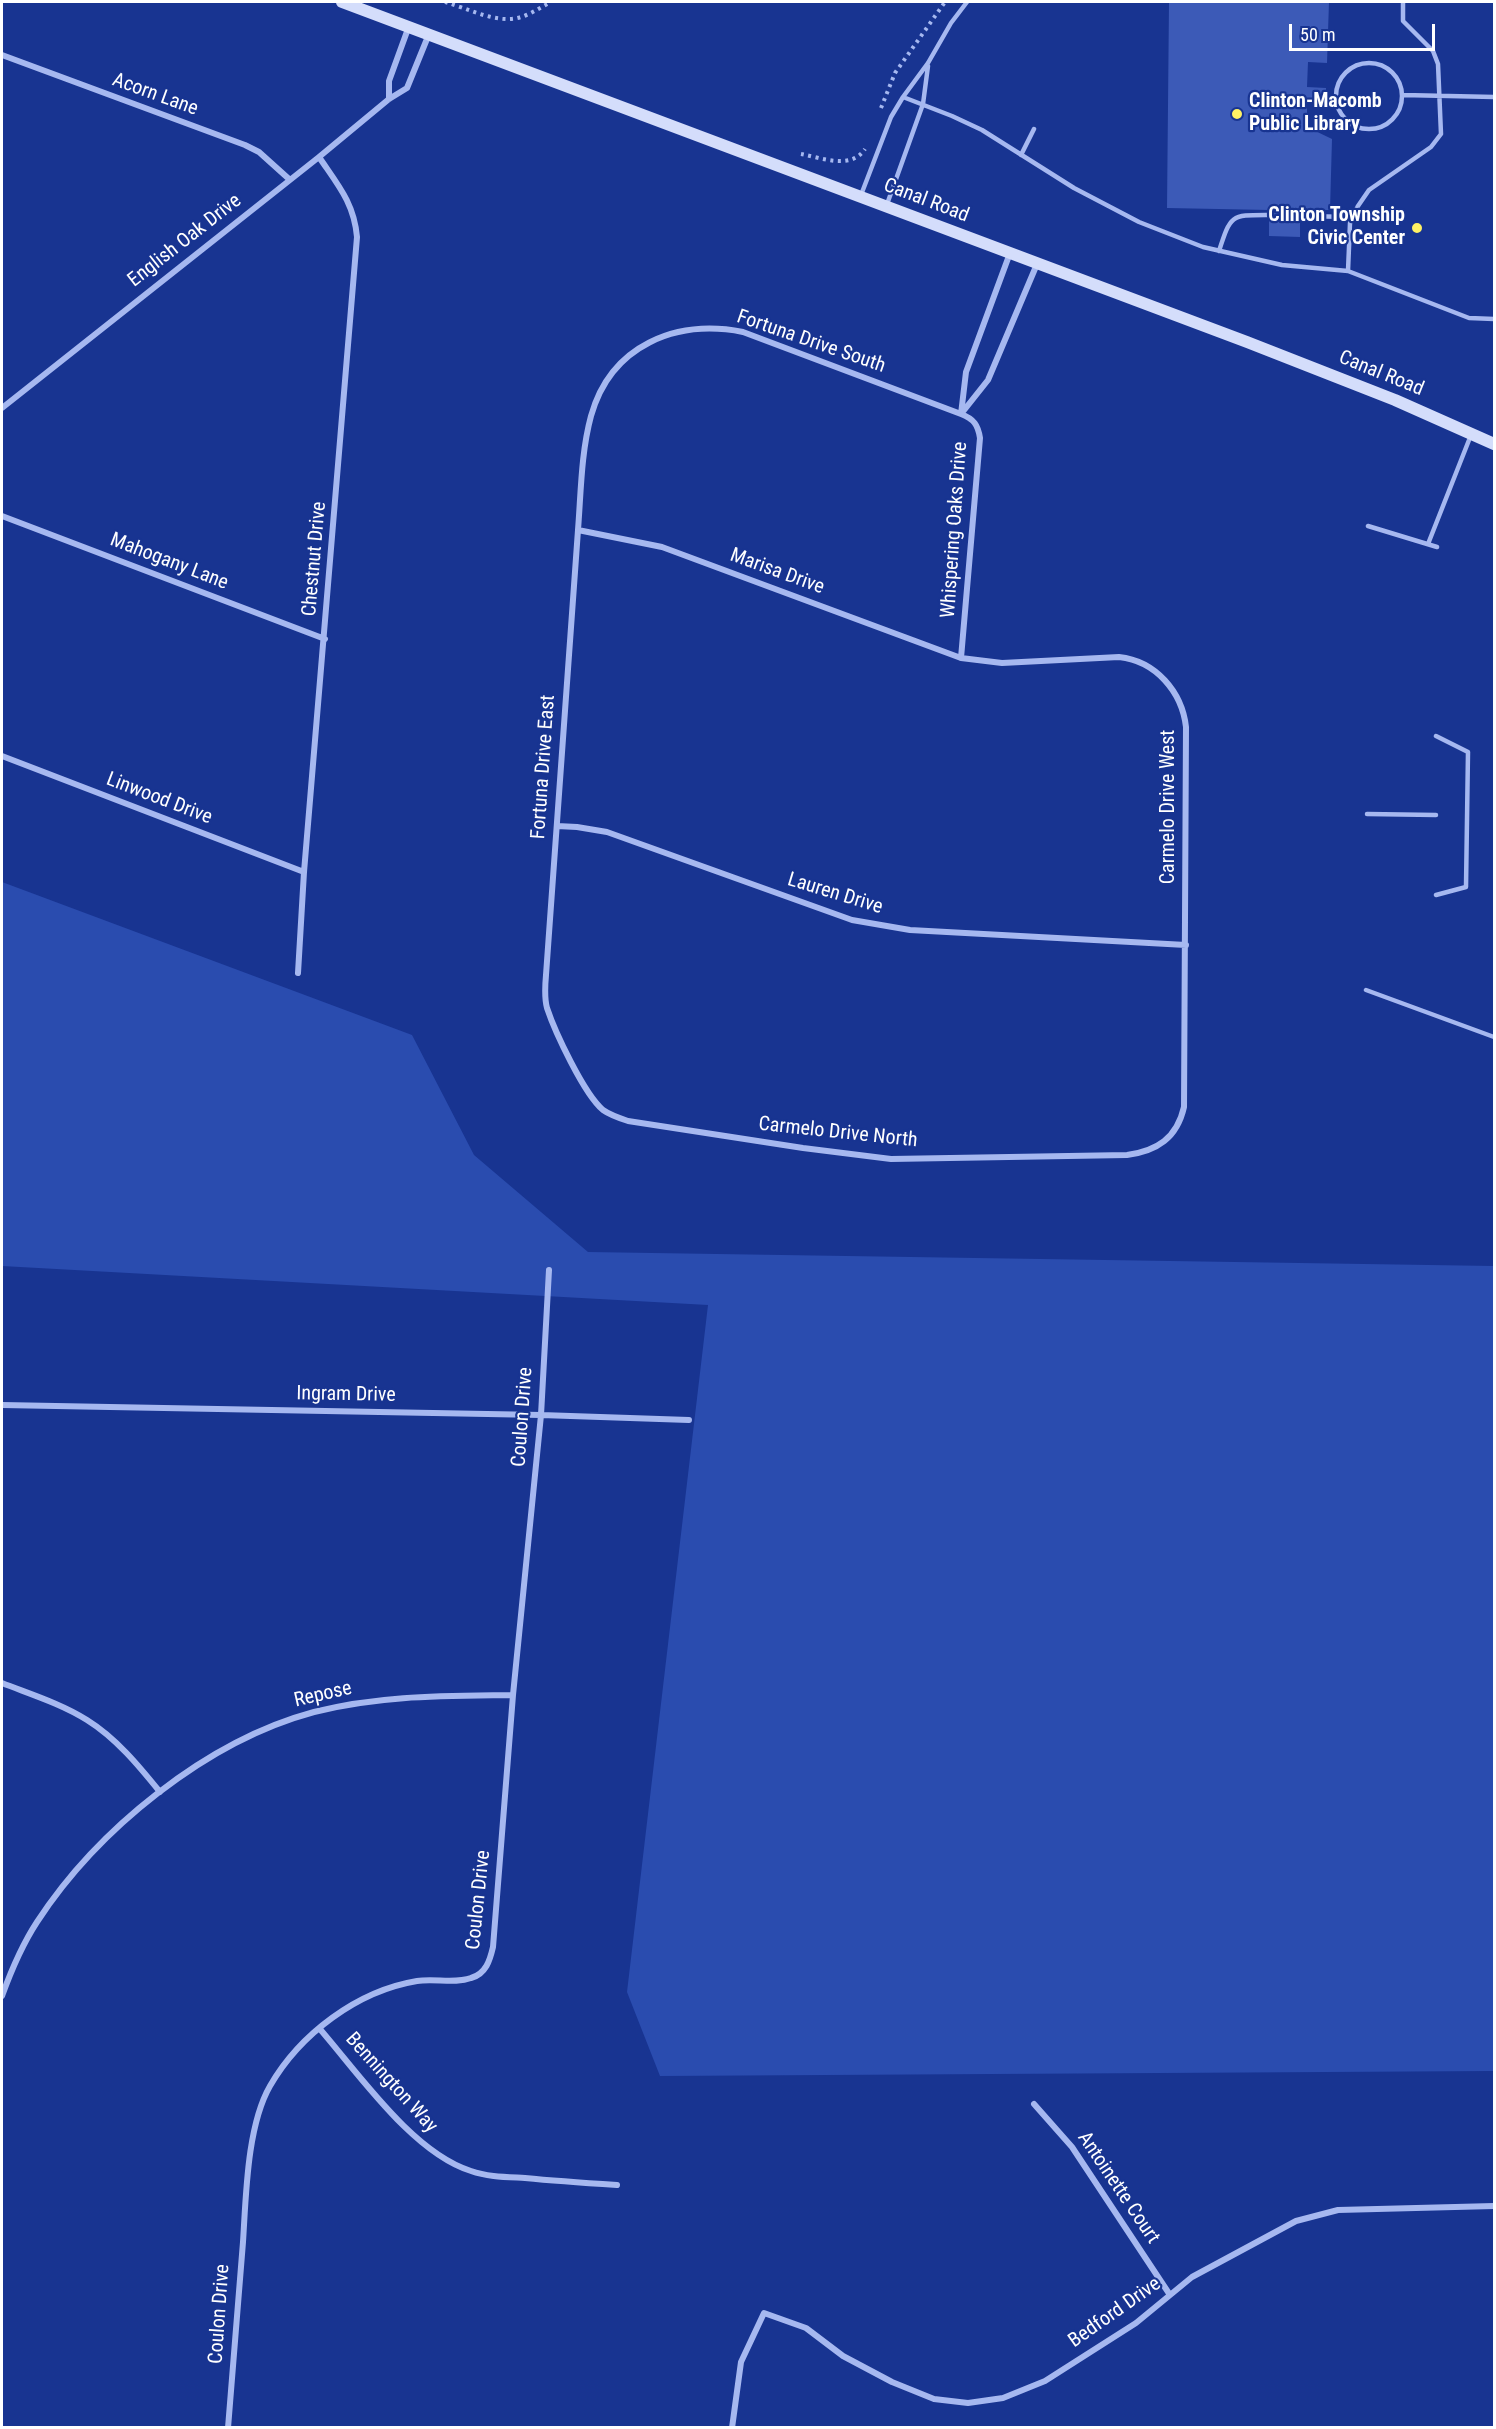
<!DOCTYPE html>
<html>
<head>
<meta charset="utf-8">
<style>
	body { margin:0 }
	#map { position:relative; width:1496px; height:2429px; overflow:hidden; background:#183491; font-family:"Roboto Condensed",sans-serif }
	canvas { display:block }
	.frame { position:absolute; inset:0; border:3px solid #fff; pointer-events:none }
	.scale { position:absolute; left:1289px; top:24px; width:146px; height:27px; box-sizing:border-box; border:3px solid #fff; border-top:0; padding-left:8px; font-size:18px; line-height:21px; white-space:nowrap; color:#fff; -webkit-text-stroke:4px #183491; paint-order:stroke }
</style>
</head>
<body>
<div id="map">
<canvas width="1496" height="2429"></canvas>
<div class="frame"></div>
<div class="scale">50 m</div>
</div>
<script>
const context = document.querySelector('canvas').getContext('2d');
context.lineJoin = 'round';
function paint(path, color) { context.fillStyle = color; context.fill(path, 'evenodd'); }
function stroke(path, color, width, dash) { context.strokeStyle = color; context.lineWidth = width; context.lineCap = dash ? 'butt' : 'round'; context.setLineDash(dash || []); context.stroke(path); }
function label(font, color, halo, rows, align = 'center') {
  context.font = font + ' "Roboto Condensed",sans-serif'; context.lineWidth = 4.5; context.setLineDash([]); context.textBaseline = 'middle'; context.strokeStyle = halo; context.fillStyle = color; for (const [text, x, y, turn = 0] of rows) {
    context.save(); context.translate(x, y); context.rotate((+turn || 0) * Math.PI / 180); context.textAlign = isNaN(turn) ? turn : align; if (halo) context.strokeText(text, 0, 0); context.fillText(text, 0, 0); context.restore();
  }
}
paint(new Path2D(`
	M2,882L412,1035L474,1155L588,1252L1494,1266V2071L660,2076L627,1992L708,1305L2,1266Z`), '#2a4caf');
paint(new Path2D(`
	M1169,2H1329L1327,63L1308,62L1307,87L1326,88V100H1307V127L1332,139L1330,210H1300V237L1269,236V210L1167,208Z`), '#3c5ab7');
stroke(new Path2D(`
	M445,2C467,8 498,25 521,17C531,14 541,7 551,2
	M881,108L895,73L945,2
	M801,154C822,158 851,170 865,149`), '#a6b8f0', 4, [3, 4.5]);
stroke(new Path2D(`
	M1336 96a33 33 0 1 1 66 0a33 33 0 1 1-66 0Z
	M1403,95L1494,97
	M903,97L952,116L982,130L1074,188L1139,222L1203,247L1282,265L1348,271L1469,318L1494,319
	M1021,155L1034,129
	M861,195L891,117L903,97L928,63L951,23L967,2
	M886,207L923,104L928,66
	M1300,216L1353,217
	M1219,251C1231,214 1231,215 1269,215
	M1348,271L1350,223L1358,206L1369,190L1431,147L1441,134L1438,64L1433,51L1403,21V2
	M1368,526L1437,547
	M1428,544L1471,435
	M1367,814L1436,815
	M1436,895L1466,887L1468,752L1436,736
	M1366,990L1494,1037`), '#a6b8f0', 4.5);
stroke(new Path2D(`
	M2,55L245,145L259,152L289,179
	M389,99V81L409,26
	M1010,253L966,372L961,414L988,380L1037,264
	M2,408L319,157L389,99L407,88L429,34
	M2,516L325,639
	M578,530L662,547L961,658L1002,663L1119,657C1156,661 1182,692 1186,727L1184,1107C1177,1138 1157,1151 1127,1155L891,1159L803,1148L628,1121C619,1118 610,1115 603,1110C584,1094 555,1032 547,1008C544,997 545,986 546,975L578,530C581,492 581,453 591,416C611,345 676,319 743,332L961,414C974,419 978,425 980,438L961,658
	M2,756L304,872
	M557,826L577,827L607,832L852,920L910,930L1186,945
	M298,973L304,872L357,237C354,203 338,185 319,157
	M2,1405L541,1415L689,1420
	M2,1683C30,1694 62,1704 87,1720C116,1738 139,1766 160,1792
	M2,1996C11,1971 22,1945 37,1922C97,1830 206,1741 314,1712C380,1695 446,1696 513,1695
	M319,2028C359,2074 413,2153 471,2171C488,2177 507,2177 525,2178C556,2181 586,2183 617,2185
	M1034,2104L1072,2147L1170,2295
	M228,2428C233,2366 238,2304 243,2242C246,2196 247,2126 270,2086C300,2034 357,1991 417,1981C434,1978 455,1984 471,1978C486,1974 490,1960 493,1947L513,1695L541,1415L549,1270
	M732,2428L741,2362L764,2313L806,2328L843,2356L892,2382L934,2399L968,2403L1003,2398L1045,2381L1136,2323L1192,2277L1296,2221L1338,2210L1494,2206`), '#a6b8f0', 6);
stroke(new Path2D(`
	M342,2L1247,342L1395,400L1494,444`), '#d4ddfb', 12);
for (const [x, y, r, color] of [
	[1237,114,6,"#fff164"],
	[1417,228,6,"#fff164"]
]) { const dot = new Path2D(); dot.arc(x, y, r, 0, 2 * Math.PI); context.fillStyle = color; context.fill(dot); stroke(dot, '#183491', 2); }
label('20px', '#fff', '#183491', [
	["Acorn Lane",155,95,20],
	["Canal Road",926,201,21],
	["English Oak Drive",185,241,-38],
	["Fortuna Drive South",811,342,19],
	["Canal Road",1381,374,22],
	["Whispering Oaks Drive",955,530,-86],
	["Chestnut Drive",315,559,-85],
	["Mahogany Lane",169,562,21],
	["Marisa Drive",777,572,20],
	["Fortuna Drive East",544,767,-86],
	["Linwood Drive",159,799,21],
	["Carmelo Drive West",1169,807,-90],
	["Lauren Drive",835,894,17],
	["Carmelo Drive North",838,1133,6],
	["Ingram Drive",346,1395,1],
	["Coulon Drive",523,1417,-86],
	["Repose",323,1695,-13],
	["Coulon Drive",479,1900,-84],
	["Bennington Way",391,2083,48],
	["Antoinette Court",1118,2188,56],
	["Bedford Drive",1115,2313,-35],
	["Coulon Drive",220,2314,-86]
]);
label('bold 20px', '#fff', '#183491', [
	["Clinton-Macomb",1249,102],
	["Public Library",1249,125],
	["Clinton Township",1405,216,"right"],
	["Civic Center",1405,239,"right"]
], 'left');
</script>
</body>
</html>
